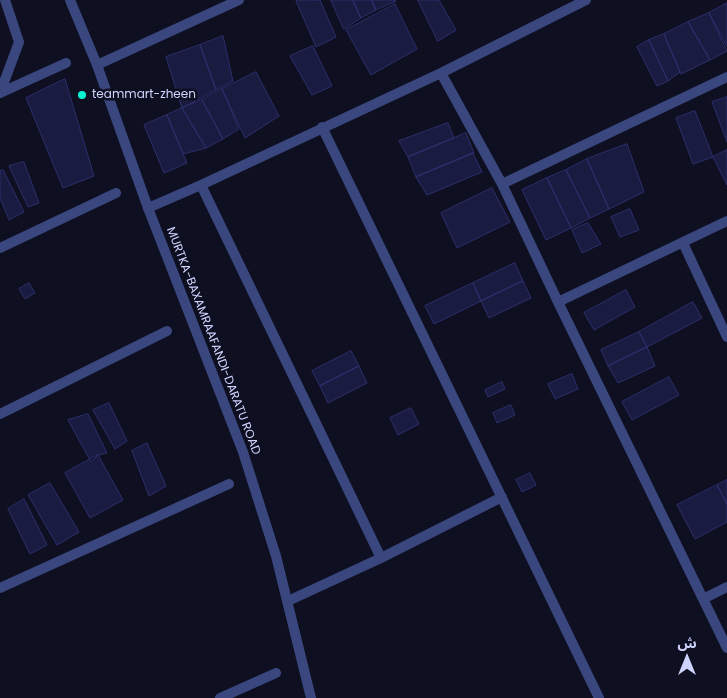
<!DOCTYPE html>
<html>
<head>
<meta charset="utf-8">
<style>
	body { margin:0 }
	#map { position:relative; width:727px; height:698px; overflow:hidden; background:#0e0f21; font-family:Poppins,"Noto Sans Arabic",sans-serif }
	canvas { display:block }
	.north { position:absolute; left:662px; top:633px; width:50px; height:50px; -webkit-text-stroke:4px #0e0f21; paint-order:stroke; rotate:0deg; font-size:14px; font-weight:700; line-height:20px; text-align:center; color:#cfd4fe }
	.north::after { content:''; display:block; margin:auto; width:18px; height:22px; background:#cfd4fe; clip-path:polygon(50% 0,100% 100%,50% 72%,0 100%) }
</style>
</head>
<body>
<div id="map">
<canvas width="727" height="698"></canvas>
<div class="north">ش</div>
</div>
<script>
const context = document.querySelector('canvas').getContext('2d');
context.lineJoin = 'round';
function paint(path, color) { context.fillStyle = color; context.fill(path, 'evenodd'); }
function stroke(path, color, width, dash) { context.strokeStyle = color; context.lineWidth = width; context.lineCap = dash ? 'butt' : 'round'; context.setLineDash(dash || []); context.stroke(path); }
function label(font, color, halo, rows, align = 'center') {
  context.font = font + ' Poppins,sans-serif'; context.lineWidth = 5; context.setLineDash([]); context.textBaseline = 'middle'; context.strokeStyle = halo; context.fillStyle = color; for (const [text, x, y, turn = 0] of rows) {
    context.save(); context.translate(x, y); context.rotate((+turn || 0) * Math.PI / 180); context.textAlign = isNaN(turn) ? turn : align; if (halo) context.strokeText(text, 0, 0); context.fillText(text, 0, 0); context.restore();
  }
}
const building = new Path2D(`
	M298,0H320L336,37L316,47L296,1Z
	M331,0H353L361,18L344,29Z
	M353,0H372L376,10L361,18Z
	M372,0H395L396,1L376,10Z
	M418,0H439L456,30L438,41Z
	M727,3V46L709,13Z
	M395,4L417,49L371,75L346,30Z
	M709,13L727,51L710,60L688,22Z
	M688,22L710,60L681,74L664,34Z
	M664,34L680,72L668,81L649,40Z
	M223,36L233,81L216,90L200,45Z
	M649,40L668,81L657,86L637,47Z
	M200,45L216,90L182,108L166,57Z
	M313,46L332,86L312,95L290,56Z
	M256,72L279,116L245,138L222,89Z
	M65,79L94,176L63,188L26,98Z
	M222,89L239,129L223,139L202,100Z
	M727,97V142L712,102Z
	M202,100L223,139L206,148L182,108Z
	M182,108L206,148L183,154L167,115Z
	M695,111L713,157L693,164L676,118Z
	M167,115L187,163L164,173L144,125Z
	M448,123L454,138L408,157L399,141Z
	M466,133L474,153L416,177L408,157Z
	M627,144L644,192L609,209L587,159Z
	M727,150V185L713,157Z
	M473,153L482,172L427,195L416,177Z
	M587,159L609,209L590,218L566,170Z
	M24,162L39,203L28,207L9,166Z
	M3,170L24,212L9,220L0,198V171Z
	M566,170L590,218L571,228L547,178Z
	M547,178L571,228L546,240L522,190Z
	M492,188L510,222L457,248L441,213Z
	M630,209L639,230L620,237L611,217Z
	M588,223L601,244L582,253L572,230Z
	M515,263L523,281L481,301L473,283Z
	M523,281L531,298L489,318L481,301Z
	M29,283L35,293L25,299L19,289Z
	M473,283L481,301L434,324L425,306Z
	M626,290L635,307L594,330L584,313Z
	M693,302L702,318L647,347L639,332Z
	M639,332L647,347L608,366L601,350Z
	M647,347L655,366L618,383L608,366Z
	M351,351L359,366L320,386L312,371Z
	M359,366L367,383L328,403L320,386Z
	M572,374L578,389L555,399L548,384Z
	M669,377L679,395L632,420L622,402Z
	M502,382L505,389L488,397L485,390Z
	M109,403L127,441L115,449L93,410Z
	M511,405L515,415L497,423L493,413Z
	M411,408L419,424L398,435L390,418Z
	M88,414L107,453L98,455L91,462L68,420Z
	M147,443L166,486L149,496L132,451Z
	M98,455L123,500L90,518L65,473Z
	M530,473L536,485L522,492L516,480Z
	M727,480V504L717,485Z
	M50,483L79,532L57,545L28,495Z
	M717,485L727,504V522L695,539L677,505Z
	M24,499L47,545L30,554L8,509Z`);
paint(building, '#1a1b41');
stroke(building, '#2d2f6c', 1);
stroke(new Path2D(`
	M0,93L19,42L5,0`), '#3a477e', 10);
stroke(new Path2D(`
	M97,65L239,0
	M441,73L502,184L558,302L727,648
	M0,93L66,63
	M322,127L599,698
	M502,184L727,77
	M201,185L381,558
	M148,208L201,185L441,73L586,0
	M683,243L727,337
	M0,248L116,193
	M558,302L727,221
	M0,414L167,331
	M0,588L229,484
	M703,599L727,587
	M288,601L381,558L502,497
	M220,698L276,673`), '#3a477e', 10);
stroke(new Path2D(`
	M70,0L97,65L148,208L243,452L276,556L311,698`), '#3a477e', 10);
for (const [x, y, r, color] of [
	[82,95,5,"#07f1d4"]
]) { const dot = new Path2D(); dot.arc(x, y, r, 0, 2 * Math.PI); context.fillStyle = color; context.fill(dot); stroke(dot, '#0e0f21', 2); }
label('12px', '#cfd4fe', '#0e0f21', [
	["teammart-zheen",92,95]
], 'left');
label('12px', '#cfd4fe', '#0e0f21', [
	["MURTKA-BAXAMRAAFANDI-DARATU ROAD",213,341,69]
]);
</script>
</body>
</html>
